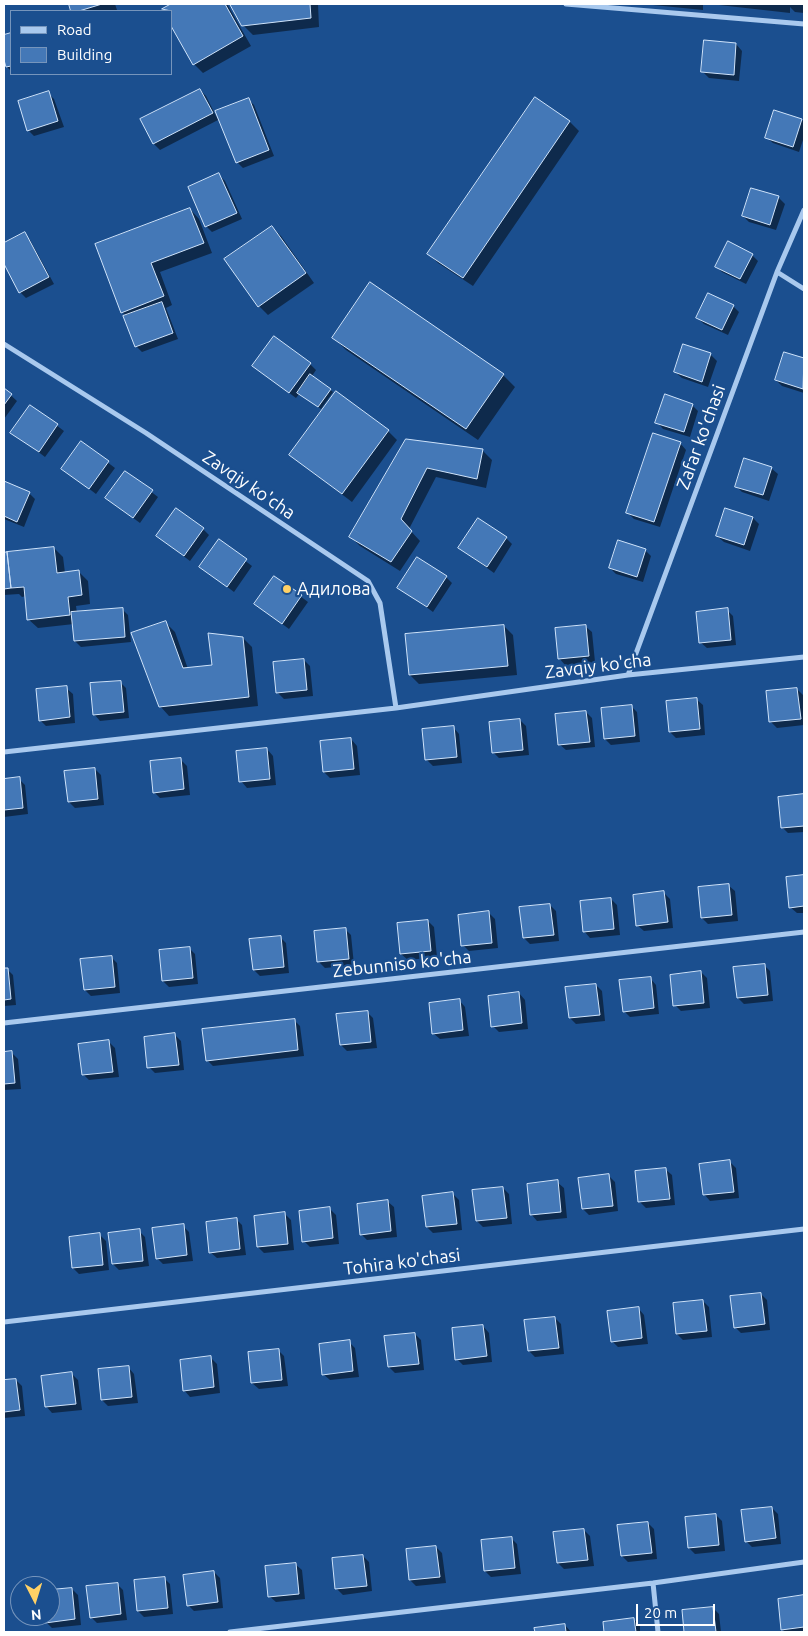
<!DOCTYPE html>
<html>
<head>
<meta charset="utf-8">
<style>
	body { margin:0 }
	#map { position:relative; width:808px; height:1636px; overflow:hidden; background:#1b4f8f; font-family:Ubuntu,sans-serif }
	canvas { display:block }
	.frame { position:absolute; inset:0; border:5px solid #fff; pointer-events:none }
	.legend { position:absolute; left:10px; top:10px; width:162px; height:65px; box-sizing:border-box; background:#1b4f8f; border:1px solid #7695bc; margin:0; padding:6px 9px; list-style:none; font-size:15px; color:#fff }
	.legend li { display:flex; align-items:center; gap:10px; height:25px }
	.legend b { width:25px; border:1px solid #7695bc }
	.north { position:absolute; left:10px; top:1576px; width:50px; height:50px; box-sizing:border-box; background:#1b4f8f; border:1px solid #7695bc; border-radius:50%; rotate:175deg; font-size:14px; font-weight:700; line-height:20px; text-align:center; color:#fff }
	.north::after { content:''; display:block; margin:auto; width:18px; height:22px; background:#ffd166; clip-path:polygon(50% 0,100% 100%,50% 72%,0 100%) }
	.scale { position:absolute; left:636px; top:1604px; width:79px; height:22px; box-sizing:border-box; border:2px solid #fff; border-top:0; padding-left:6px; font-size:15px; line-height:18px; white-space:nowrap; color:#fff; -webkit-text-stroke:4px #1b4f8f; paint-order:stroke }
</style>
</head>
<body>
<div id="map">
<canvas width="808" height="1636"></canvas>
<div class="frame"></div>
<ul class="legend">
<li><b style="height:6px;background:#a9c9ee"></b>Road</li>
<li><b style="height:14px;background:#4478b7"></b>Building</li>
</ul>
<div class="north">N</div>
<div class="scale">20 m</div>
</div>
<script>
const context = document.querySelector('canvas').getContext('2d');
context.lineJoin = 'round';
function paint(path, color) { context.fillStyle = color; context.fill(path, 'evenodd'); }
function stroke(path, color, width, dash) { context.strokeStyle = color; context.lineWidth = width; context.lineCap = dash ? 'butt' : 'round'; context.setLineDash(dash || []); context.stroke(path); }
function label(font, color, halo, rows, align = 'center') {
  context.font = font + ' Ubuntu,sans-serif'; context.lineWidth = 4.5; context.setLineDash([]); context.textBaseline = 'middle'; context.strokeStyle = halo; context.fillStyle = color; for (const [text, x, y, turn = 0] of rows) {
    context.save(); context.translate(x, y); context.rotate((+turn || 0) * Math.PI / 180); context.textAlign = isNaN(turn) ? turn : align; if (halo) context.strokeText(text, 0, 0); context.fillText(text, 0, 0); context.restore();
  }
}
paint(new Path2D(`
	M70,4H115L117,10L73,11Z
	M174,4H227L251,46L203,73L194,64L171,11L163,10Z
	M232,4H318L319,27L253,35L243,25Z
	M643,4H703V10Z
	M710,4H804V13L795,12L790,7V13Z
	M11,34V71L7,67L4,56V36Z
	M736,44L742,51L739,81L709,78L703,72Z
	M200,90L206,96L218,120L160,150L154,144L142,120Z
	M48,93L54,99L64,127L34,136L28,130Z
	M248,99L254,105L274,156L243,168L237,162Z
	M535,99L570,122L579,131L473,286L438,263L429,254Z
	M802,120L804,122V137L799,152L773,143L766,137Z
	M219,175L225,181L242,219L212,232L206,226Z
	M752,189L779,198L785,204L776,230L749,222L743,216Z
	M190,209L199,219L212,253L160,272L172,305L166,308L178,339L142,352L136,346L126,316L122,312L96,245Z
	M272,227L281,236L314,283L268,315L259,306Z
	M24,234L30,240L54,284L26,298L20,292L4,262V244Z
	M752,255L758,261L746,284L722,272L716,266Z
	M733,306L739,312L728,335L704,324L698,318Z
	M334,338L503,375L515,387L478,440L346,350Z
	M785,353L804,359V393L782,386L776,380Z
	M710,354L717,361L708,387L682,378L675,372Z
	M310,364L316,370L312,376L333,392L321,409L300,393L296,398L253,366Z
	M4,389L17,401L4,419Z
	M692,405L698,411L690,437L663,429L657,422Z
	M31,406L64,431L45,457L12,432Z
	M388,431L397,440L352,502L290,455Z
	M406,441L482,450L492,460L486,488L436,477L409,529L420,541L400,571L360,546L351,537Z
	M82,443L115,468L96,494L63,469Z
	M680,443L686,450L660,527L634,519L628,513Z
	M771,468L778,474L769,501L742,492L736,486Z
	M125,472L158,497L140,523L106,498Z
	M4,483L29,493L35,499L24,527L4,519Z
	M726,509L753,518L759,524L750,551L724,542L717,536Z
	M203,529L209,535L190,561L157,536Z
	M506,538L512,544L494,573L459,548Z
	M219,541L252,566L234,592L201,567Z
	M54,548L63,557L65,573L79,572L88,581L90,604L76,606L77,613L122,609L128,615L131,642L81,647L75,641L74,624L38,628L28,619L26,596L22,597L19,594L4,595V554Z
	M645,550L651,556L643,582L616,574L610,568Z
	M275,577L308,602L289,629L262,609Z
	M446,577L452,583L433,612L399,587Z
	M727,610L733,616L736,645L707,648L700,642Z
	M166,623L175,632L188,669L213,666L243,638L252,647L258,706L169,716L160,706Z
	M504,626L513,635L517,675L419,684L410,675Z
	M585,626L592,632L595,662L565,665L559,658Z
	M304,660L310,666L313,696L284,699L278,693Z
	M120,682L126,688L129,718L100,721L94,714Z
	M66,688L73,694L75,723L46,726L40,720Z
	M797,689L803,695L804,725L777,728L771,722Z
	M696,699L703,705L705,735L676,738L670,732Z
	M631,706L637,712L640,742L611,745L605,739Z
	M586,712L592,718L595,747L566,750L559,744Z
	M520,720L526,726L529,755L499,758L493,752Z
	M453,727L459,734L462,763L433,766L427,760L424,730Z
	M351,739L357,746L360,775L330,778L324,772L321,742Z
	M267,749L273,756L276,785L247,788L241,781Z
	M181,760L187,766L190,795L160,798L154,792Z
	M95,769L101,775L104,805L75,808L69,802Z
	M19,779L25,785L28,814L4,817V780Z
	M804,795V832L788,833L782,827L779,798Z
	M804,876V913H797L790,907L788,878Z
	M728,885L735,891L738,921L708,924L702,918Z
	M664,893L670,899L673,928L644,931L637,925Z
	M611,899L617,905L620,935L590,938L584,931Z
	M550,905L556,911L559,941L530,944L524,938Z
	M489,913L495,919L498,948L469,951L463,945Z
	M428,921L434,927L437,957L408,960L401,954Z
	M345,929L351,935L354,965L325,968L319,962Z
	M280,937L286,943L289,973L260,976L254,970Z
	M189,948L195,954L198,984L169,987L163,981Z
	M111,957L117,963L120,993L91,996L85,990Z
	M764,965L770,971L773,1001L744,1004L738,998Z
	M4,969H7L13,975L16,1005L4,1006Z
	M701,972L707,978L710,1008L681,1011L675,1005Z
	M650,978L656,985L659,1014L630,1017L624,1011Z
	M596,985L602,991L605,1021L576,1024L570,1018Z
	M519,993L525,1000L528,1029L499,1032L493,1026Z
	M459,1000L465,1007L469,1036L440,1039L433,1033Z
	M367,1012L373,1018L377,1048L347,1051L341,1045Z
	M294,1020L300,1026L304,1056L213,1066L207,1060Z
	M174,1034L181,1041L184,1070L155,1073L149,1067Z
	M109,1042L115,1048L119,1077L89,1080L83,1074Z
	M12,1053L18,1059L21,1089L4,1090V1054Z
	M730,1162L736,1168L739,1198L710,1201L704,1194Z
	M665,1169L672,1175L675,1205L646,1208L640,1202L636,1172Z
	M609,1176L615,1182L618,1211L589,1215L583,1209Z
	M557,1182L564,1188L567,1218L537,1221L531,1214Z
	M503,1188L509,1194L512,1224L483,1227L477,1221L474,1191Z
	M453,1194L459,1200L462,1230L433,1233L427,1227Z
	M387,1201L394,1207L397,1237L367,1240L361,1234Z
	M329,1208L336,1215L339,1244L310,1247L304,1241Z
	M285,1214L291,1220L294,1250L264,1253L258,1247Z
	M236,1219L242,1225L246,1255L217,1258L210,1252Z
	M183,1226L189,1232L193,1261L163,1264L157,1258Z
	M139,1231L145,1237L149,1266L119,1270L113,1264Z
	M100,1235L106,1241L109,1270L79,1274L73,1268Z
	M761,1294L767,1300L770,1330L741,1333L735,1327Z
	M703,1301L709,1307L712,1337L683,1340L677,1334Z
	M638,1308L644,1315L648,1344L618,1347L612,1341Z
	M555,1318L561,1324L564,1354L535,1357L529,1351Z
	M483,1326L489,1333L492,1362L463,1365L457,1359Z
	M415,1334L421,1340L424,1370L395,1373L389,1367Z
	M349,1342L355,1348L359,1377L330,1380L323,1374Z
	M278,1350L284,1356L288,1386L259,1389L252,1383Z
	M211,1358L217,1364L220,1393L190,1397L184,1390Z
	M128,1367L134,1374L138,1403L108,1406L102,1400Z
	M72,1374L78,1380L82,1410L52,1413L46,1406Z
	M16,1380L22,1386L25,1416L4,1418V1382Z
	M772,1508L778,1514L781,1544L752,1547L746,1541Z
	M716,1515L722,1521L725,1551L695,1554L689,1548Z
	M648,1523L654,1529L657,1559L628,1562L622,1556Z
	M584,1530L590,1536L594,1566L564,1569L558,1563Z
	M511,1538L517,1544L521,1574L491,1577L485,1571Z
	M436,1547L442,1553L446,1583L416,1586L410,1580Z
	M363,1556L369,1562L372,1591L343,1595L337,1589Z
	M295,1564L302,1570L305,1599L276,1602L269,1596Z
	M214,1572L220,1578L223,1608L194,1611L188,1605Z
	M164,1578L170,1584L173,1614L144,1617L138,1611Z
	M117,1584L123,1590L127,1620L97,1623L91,1617Z
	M72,1589L78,1595L81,1625L52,1628L46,1622L45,1616H50V1592Z
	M804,1597V1632H785L782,1629L779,1600Z
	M713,1608L719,1614L721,1632H686L683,1612Z
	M634,1619L640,1626V1632H605L604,1623Z
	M565,1625L571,1632H536V1629Z`), '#0007');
const building = new Path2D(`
	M69,4H102L79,11H71Z
	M171,4H225L243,36L193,65L171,26V11L162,9Z
	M230,4H310L311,18L242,26Z
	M11,33V66L6,67L4,60V35Z
	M704,40L736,43L734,75L701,72Z
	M200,89L213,113L153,144L140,119Z
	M49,91L58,121L27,131L18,101Z
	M535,97L570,121L463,278L427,254Z
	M249,98L269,150L236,163L215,111Z
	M774,110L802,119L793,147L765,138Z
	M219,173L237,213L205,227L188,187Z
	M751,188L779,196L770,225L742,216Z
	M190,208L204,243L151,263L164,296L121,313L95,244Z
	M272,226L306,273L258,307L224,259Z
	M25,232L49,277L19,293L4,264V243Z
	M728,241L753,254L740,279L715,267Z
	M370,282L504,374L466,429L332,338Z
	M708,293L734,305L722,330L696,318Z
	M162,302L173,333L135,347L123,316Z
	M274,336L311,363L289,393L252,366Z
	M683,344L711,353L702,382L674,372Z
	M784,352L804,358L803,389L775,380Z
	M310,374L331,389L318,407L297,393Z
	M4,388L12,394L4,405Z
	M336,391L389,430L342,494L289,455Z
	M665,394L693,404L684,432L655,423Z
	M30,405L58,424L39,452L10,433Z
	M653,433L681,442L654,522L626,513Z
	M406,439L483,449L477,479L427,468L401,519L412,531L391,562L349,537Z
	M81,441L109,461L89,489L61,469Z
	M744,458L772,467L763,495L735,487Z
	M125,471L153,490L133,518L105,498Z
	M4,481L30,492L17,522L4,516Z
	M176,508L204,528L184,556L156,536Z
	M725,508L753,517L744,545L716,536Z
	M478,518L507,537L487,567L458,548Z
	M219,539L247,559L227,587L199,567Z
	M618,540L646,549L637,577L609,568Z
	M54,547L57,573L79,570L82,595L68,597L70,615L27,620L24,587L11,588L7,552Z
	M7,552L11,588L4,589V553Z
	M417,557L447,576L427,607L397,588Z
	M274,576L302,595L282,624L254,604Z
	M123,608L125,637L74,641L71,612Z
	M728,608L731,640L699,643L696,612Z
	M166,621L183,668L212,665L208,633L243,637L249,697L159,707L131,633Z
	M504,625L508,666L409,675L405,634Z
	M586,625L589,656L558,659L555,628Z
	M304,659L307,690L276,693L273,662Z
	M121,681L124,712L93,715L90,683Z
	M67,686L70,717L39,721L36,689Z
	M797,688L801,719L769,722L766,691Z
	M697,698L700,729L669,732L666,701Z
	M632,705L635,736L604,739L601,708Z
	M586,711L590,742L558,745L555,714Z
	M520,719L523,750L492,753L489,722Z
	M454,726L457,757L425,760L422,729Z
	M351,738L354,769L323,772L320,741Z
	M267,748L270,779L239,782L236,751Z
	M181,758L184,789L153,793L150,761Z
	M95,768L98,799L68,802L64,771Z
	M20,777L23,808L4,810V779Z
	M804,794V826L781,828L778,797Z
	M804,875V906L789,908L786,877Z
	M729,884L732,915L701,918L698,887Z
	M664,891L668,922L636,926L633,895Z
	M611,898L614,929L583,932L580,901Z
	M550,904L554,935L523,938L519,907Z
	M489,911L492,943L461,946L458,915Z
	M428,920L431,951L400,954L397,923Z
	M346,928L349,959L317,962L314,931Z
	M281,936L284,967L253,970L249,939Z
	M190,947L193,978L162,981L159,950Z
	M112,956L115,987L84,990L80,959Z
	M765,964L768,995L737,998L733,967Z
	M4,968H8L11,999L4,1000Z
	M701,971L704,1003L673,1006L670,975Z
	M651,977L654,1008L623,1012L619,980Z
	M596,984L600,1015L569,1018L565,987Z
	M519,992L522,1023L491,1027L488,996Z
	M460,999L463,1030L432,1034L429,1003Z
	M368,1011L371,1042L340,1045L336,1014Z
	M295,1019L298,1050L206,1061L202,1029Z
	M175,1033L179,1065L147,1068L144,1037Z
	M109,1040L113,1072L82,1075L78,1044Z
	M12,1051L15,1083L4,1084V1052Z
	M730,1160L734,1192L703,1195L699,1164Z
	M666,1168L670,1199L638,1202L635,1171Z
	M609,1174L613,1206L582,1209L578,1178Z
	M558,1180L561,1212L530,1215L527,1184Z
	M503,1187L507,1218L476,1221L472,1190Z
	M453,1192L457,1224L426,1227L422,1196Z
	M388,1200L391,1231L360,1235L357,1204Z
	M330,1207L333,1238L302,1242L299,1211Z
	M285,1212L288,1244L257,1247L254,1216Z
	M237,1218L240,1249L209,1253L206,1222Z
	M184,1224L187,1255L156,1259L152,1228Z
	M140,1229L143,1261L112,1264L108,1233Z
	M100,1233L103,1265L72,1268L69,1237Z
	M761,1293L765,1324L734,1328L730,1296Z
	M703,1300L707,1331L676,1334L673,1303Z
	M639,1307L642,1338L611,1342L607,1311Z
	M555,1317L559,1348L528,1351L524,1320Z
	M483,1325L487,1356L455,1360L452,1328Z
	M415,1333L419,1364L388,1367L384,1336Z
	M350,1340L353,1371L322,1375L319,1344Z
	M279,1349L282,1380L251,1383L248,1352Z
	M211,1356L214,1387L183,1391L180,1360Z
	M129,1366L132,1397L101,1400L98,1369Z
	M72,1372L76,1404L45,1407L41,1376Z
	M16,1379L20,1410L4,1412V1380Z
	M772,1507L776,1538L745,1542L741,1510Z
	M716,1514L719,1545L688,1548L685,1517Z
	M648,1522L652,1553L621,1556L617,1525Z
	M584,1529L588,1560L557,1563L553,1532Z
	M512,1537L515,1568L484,1571L481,1540Z
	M436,1546L440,1577L409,1580L406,1549Z
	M363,1555L367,1586L335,1589L332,1558Z
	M296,1563L299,1594L268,1597L265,1566Z
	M214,1571L218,1602L187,1606L183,1575Z
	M165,1577L168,1608L137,1611L134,1580Z
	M118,1583L121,1614L90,1618L86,1586Z
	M72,1588L75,1619L45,1623L44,1616H50V1590Z
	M804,1595V1627L781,1630L778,1599Z
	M713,1607L716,1632H684L682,1610Z
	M634,1618L636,1632H604L603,1622Z
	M565,1624L566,1632H535L534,1628Z`);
paint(building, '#4478b7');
stroke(building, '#cfe3fa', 1);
stroke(new Path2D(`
	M566,4L804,24
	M777,272L804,289
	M4,344L146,433L368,581L380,603L396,708
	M628,675L777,272L804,210
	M4,752L396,708L628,675L804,657
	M4,1023L804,932
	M4,1322L804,1229
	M653,1583L658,1632
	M230,1632L653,1583L804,1562`), '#a9c9ee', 5);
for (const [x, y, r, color] of [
	[287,589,5,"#ffd166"]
]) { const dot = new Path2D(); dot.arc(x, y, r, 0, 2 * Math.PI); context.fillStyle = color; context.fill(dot); stroke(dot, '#1b4f8f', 2); }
label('18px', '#fff', '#1b4f8f', [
	["Zafar ko'chasi",701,437,-70],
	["Zavqiy ko'cha",249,485,34],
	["Zavqiy ko'cha",598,666,-7],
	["Zebunniso ko'cha",402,964,-6],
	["Tohira ko'chasi",402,1262,-7]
]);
label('18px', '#fff', '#1b4f8f', [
	["Адилова",297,589]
], 'left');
</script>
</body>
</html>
